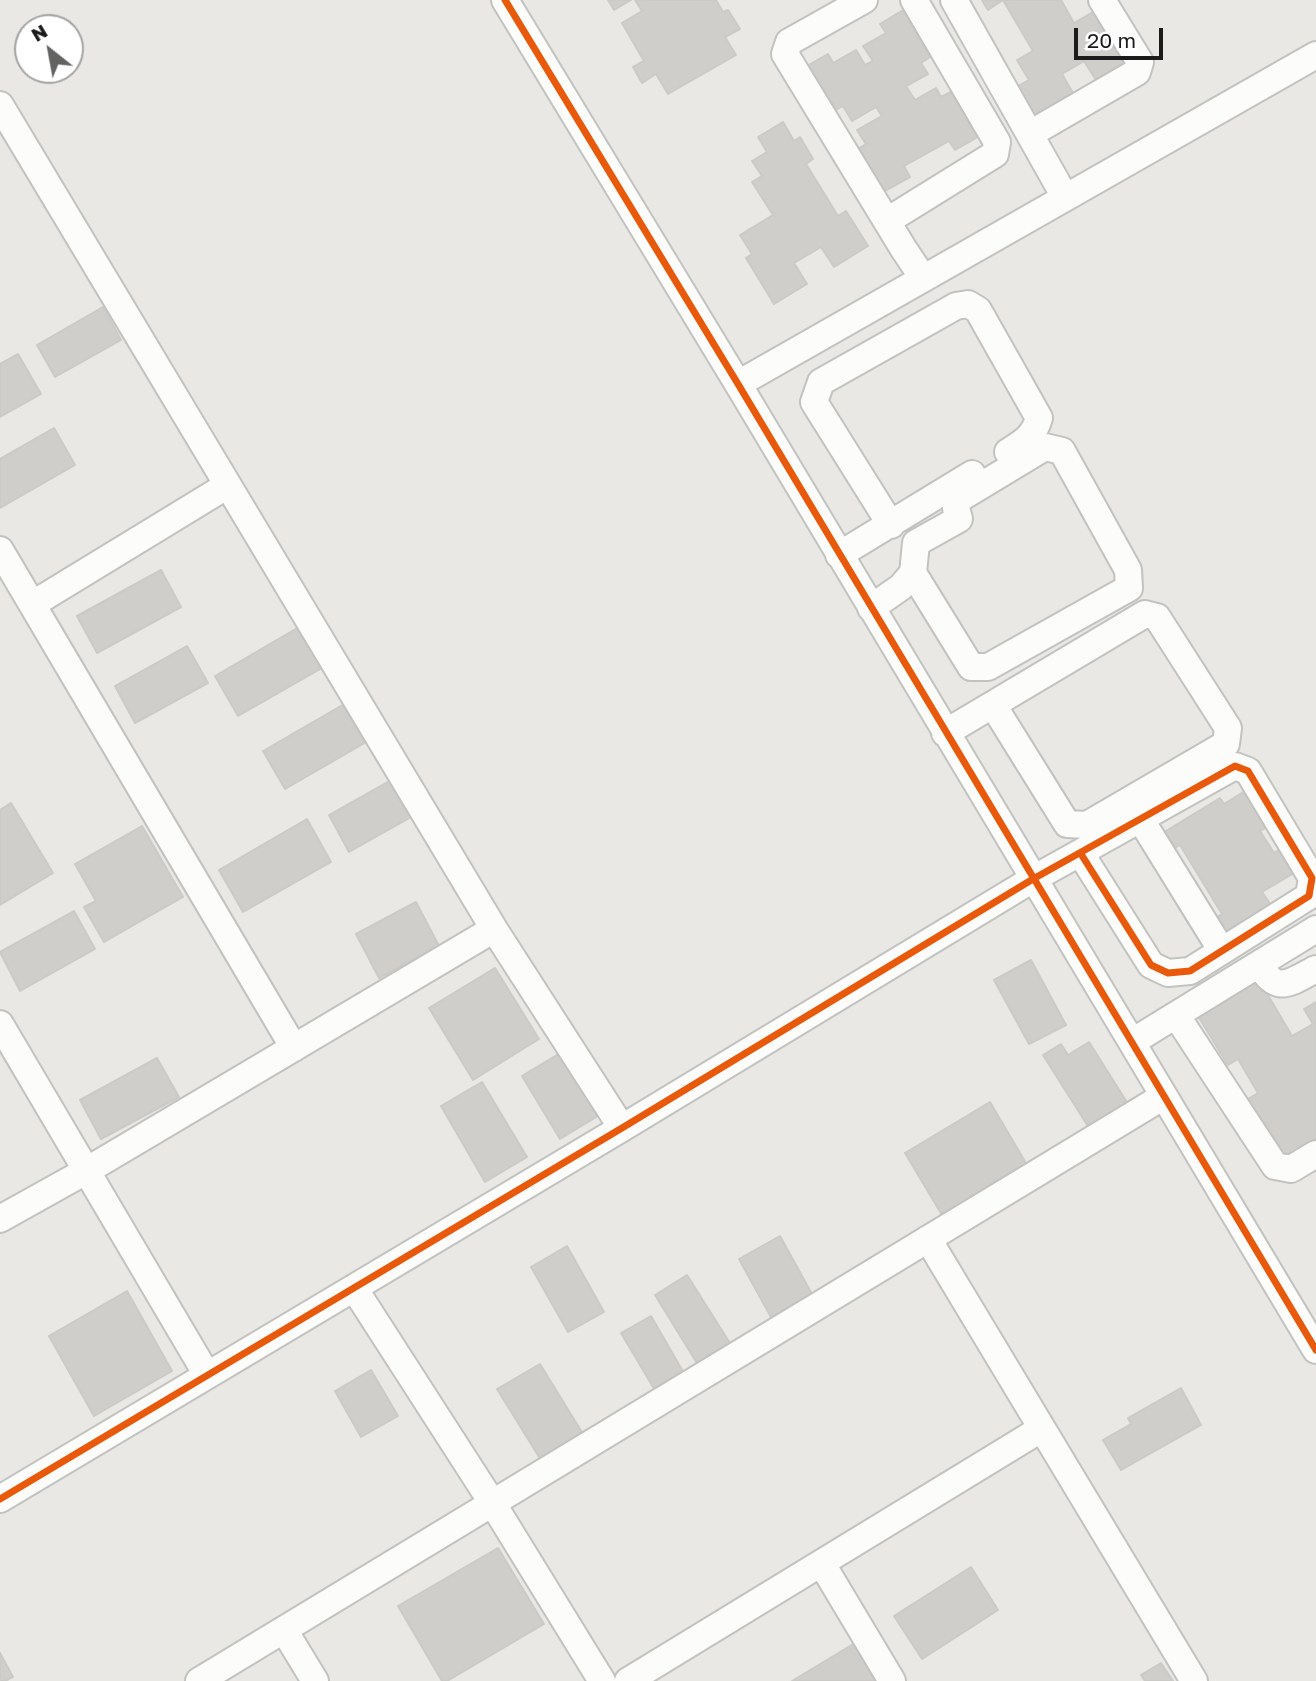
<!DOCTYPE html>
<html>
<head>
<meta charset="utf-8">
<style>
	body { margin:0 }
	#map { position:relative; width:1316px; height:1681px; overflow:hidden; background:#e9e8e4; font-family:"Golos Text",sans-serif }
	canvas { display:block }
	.north { position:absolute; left:14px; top:14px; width:70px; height:70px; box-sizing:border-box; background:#fff; border:2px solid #a4a4a4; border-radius:50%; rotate:329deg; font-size:19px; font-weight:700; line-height:28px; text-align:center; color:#1b1b1b }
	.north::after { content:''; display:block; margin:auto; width:24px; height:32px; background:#636361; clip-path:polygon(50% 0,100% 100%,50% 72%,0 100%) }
	.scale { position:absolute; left:1074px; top:28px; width:89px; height:32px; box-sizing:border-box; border:4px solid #1b1b1b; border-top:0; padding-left:9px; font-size:21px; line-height:24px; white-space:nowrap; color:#1b1b1b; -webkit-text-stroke:5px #fff; paint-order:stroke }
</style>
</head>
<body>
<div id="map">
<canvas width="1316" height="1681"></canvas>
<div class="north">N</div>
<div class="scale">20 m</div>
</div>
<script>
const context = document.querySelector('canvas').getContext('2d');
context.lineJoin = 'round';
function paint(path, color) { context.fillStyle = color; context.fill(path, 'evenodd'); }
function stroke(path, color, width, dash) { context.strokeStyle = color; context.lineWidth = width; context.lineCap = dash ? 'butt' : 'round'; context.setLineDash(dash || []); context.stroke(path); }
const building = new Path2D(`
	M608,0H631L614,10Z
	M635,0H716L723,12L728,10L740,29L725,37L736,55L668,94L656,74L642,83L633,67L644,61L622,23L642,11Z
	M982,0H1061L1074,23L1093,12L1124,64L1096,80L1084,61L1062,74L1073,93L1028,120L1011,90L1029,80L1017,60L1033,51L1003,0L988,10Z
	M903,10L930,57L921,63L928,74L906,86L915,100L936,88L941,97L951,92L978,137L955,150L949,141L904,166L910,177L881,193L856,150L866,144L857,130L882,116L876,107L852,121L843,106L834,111L807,66L828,54L833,63L856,50L865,65L873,61L863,46L886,33L880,24Z
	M783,122L794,141L800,137L813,159L806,164L838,216L846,211L868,246L834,267L821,247L794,263L807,284L774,304L746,258L752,254L740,235L773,215L752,182L762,176L752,161L767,152L758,137Z
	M103,307L121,340L55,377L37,345Z
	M18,354L41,394L0,417V364Z
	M54,428L75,465L0,508V459Z
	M161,570L181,607L97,653L77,616Z
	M299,627L322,668L238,716L215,676Z
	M187,646L208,683L135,723L115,686Z
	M346,703L368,741L285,789L263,751Z
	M393,779L413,816L349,852L329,815Z
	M1245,791L1267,827L1260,831L1274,853L1280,849L1294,873L1262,892L1271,905L1222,934L1213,920L1222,914L1180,845L1171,850L1161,834L1220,798L1224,804Z
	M11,803L53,873L0,905V810Z
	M307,819L331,862L243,912L219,870Z
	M142,826L183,897L104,942L84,907L96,901L75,864Z
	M416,902L439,946L379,978L356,934Z
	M74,911L95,949L20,991L0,952Z
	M1031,960L1066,1025L1029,1044L994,980Z
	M495,968L539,1039L473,1080L429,1008Z
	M1259,980L1292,1036L1313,1024L1304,1009L1316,1002V1140L1283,1160L1248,1099L1258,1093L1238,1059L1228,1065L1198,1016Z
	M1089,1042L1130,1107L1091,1131L1043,1055L1061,1044L1068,1055Z
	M560,1053L598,1116L560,1139L522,1076Z
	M157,1058L179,1097L101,1139L80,1100Z
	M482,1082L527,1157L485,1182L441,1106Z
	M990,1102L1030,1170L945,1220L905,1153Z
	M780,1236L813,1296L772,1319L739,1259Z
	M567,1246L604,1312L568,1332L531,1267Z
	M687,1275L733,1348L700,1368L655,1295Z
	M127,1291L172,1371L94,1416L49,1336Z
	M651,1316L685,1375L656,1392L621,1333Z
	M540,1364L583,1434L541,1460L497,1389Z
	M371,1370L398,1416L361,1437L335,1391Z
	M1181,1388L1201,1425L1121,1470L1103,1440L1131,1424L1128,1418Z
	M498,1548L544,1624L447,1681H442L398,1606Z
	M971,1567L998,1610L922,1659L894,1616Z
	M855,1643L878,1681H792Z
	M0,1653L13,1677L5,1681H0Z
	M1161,1663L1173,1681H1145L1141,1675Z`);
paint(building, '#d0cecb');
stroke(building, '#cccac6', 2);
const minor = new Path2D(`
	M505,0L738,384L1316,1350
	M864,0L789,42L785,54L903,248L923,278
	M954,0L1065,197
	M0,105L494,929L622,1128
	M1030,134L1137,72L1140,62L1102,0
	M887,221L995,154L997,142L914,0
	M738,384L1316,55
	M891,525L814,402L821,382L956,306L968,304L978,310L1039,418C1034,436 1024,442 1008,452
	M0,550L294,1048
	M839,555L972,474
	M33,604L228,485
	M871,608L901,587L913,573L916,543L959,519L956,508L959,499L1045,447L1062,451L1128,570L1129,588L988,667H971L913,573
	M945,733L1145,614L1157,617L1228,728L1226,744L1087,825L1067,824L993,705
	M1141,820L1222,951
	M1259,964C1277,996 1290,982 1316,969
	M1176,1015L1275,1166L1291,1169L1316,1154
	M0,1024L207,1375
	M1132,1042L1316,929
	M0,1219L86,1171L494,929
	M928,1239L1194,1681
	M354,1288L493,1504L602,1681
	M0,1499L622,1128L1033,879L1235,766L1248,771L1312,878L1309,896L1190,971L1168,973L1151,965L1081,854
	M822,1564L892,1681
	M284,1630L315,1681
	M199,1681L1164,1096
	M628,1681L1041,1429`);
stroke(minor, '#c2c2c0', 30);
stroke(minor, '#fcfcfb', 26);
stroke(new Path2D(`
	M505,0L738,384L1316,1350
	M0,1499L622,1128L1033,879L1235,766L1248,771L1312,878L1309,896L1190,971L1168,973L1151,965L1081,854`), '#e8590c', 7);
</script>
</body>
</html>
